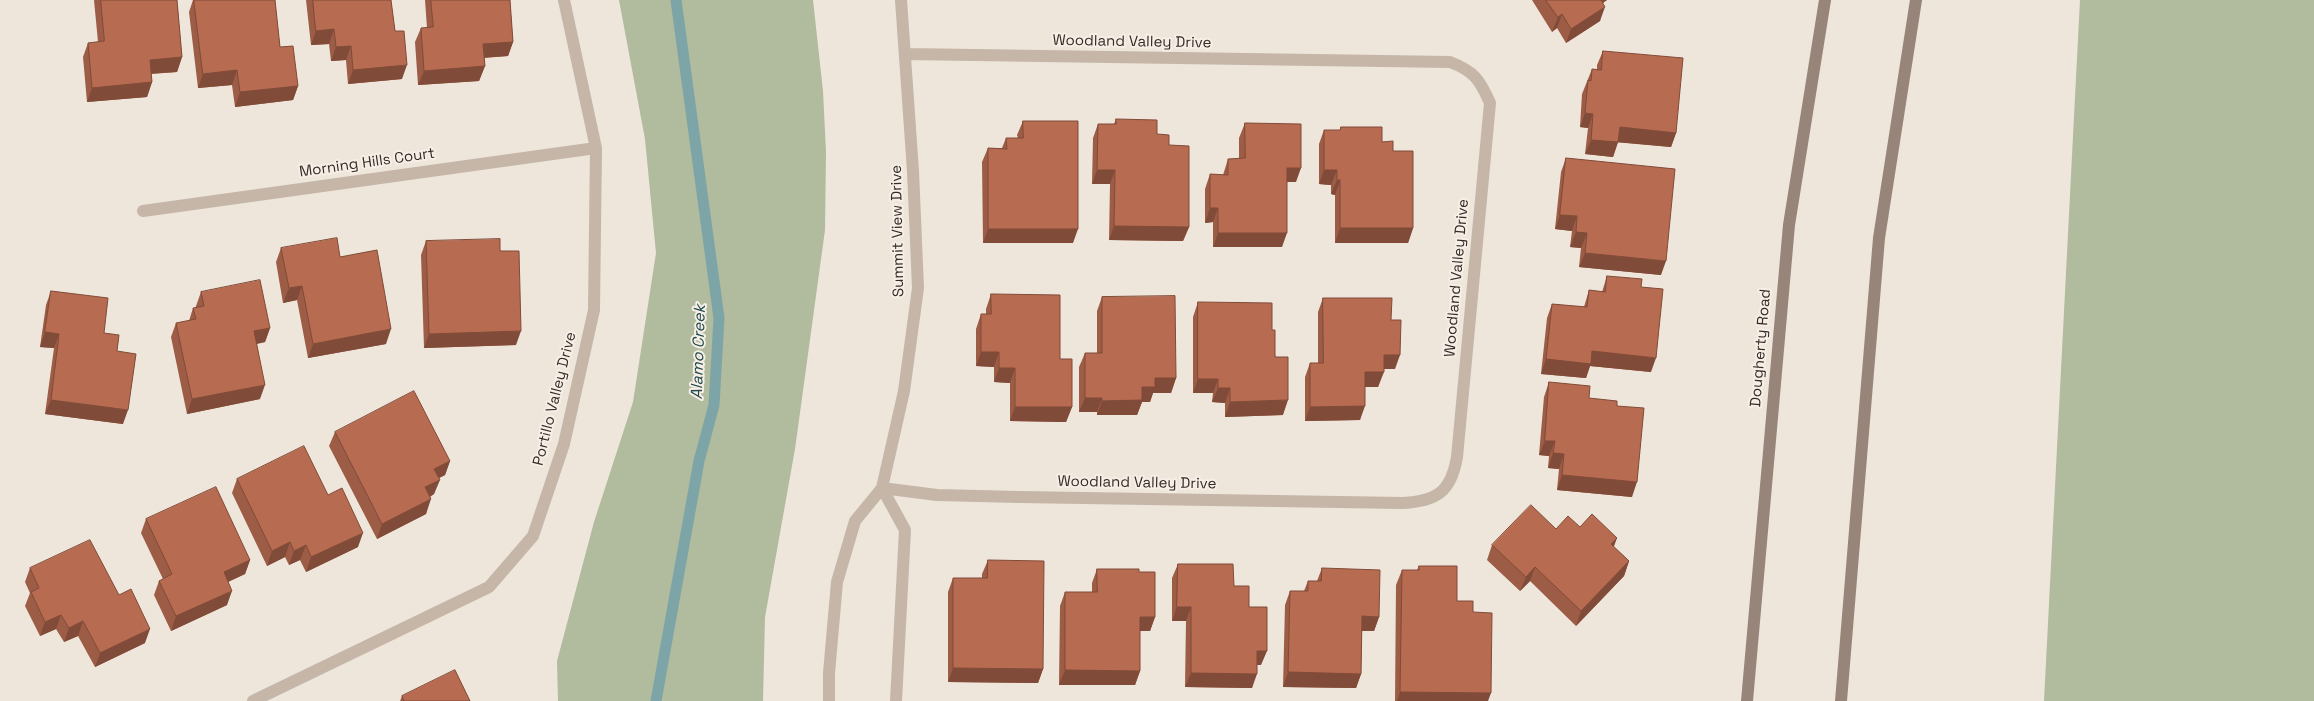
<!DOCTYPE html>
<html>
<head>
<meta charset="utf-8">
<style>
	body { margin:0 }
	canvas { display:block; background:#eee5db }
</style>
</head>
<body>
<canvas width="2314" height="701"></canvas>
<script>
const context = document.querySelector('canvas').getContext('2d');
context.lineJoin = 'round';
function paint(path, color) { context.fillStyle = color; context.fill(path, 'evenodd'); }
function stroke(path, color, width, dash) { context.strokeStyle = color; context.lineWidth = width; context.lineCap = dash ? 'butt' : 'round'; context.setLineDash(dash || []); context.stroke(path); }
function label(font, color, halo, rows, align = 'center') {
  context.font = font + ' "Space Grotesk",sans-serif'; context.lineWidth = 4; context.setLineDash([]); context.textBaseline = 'middle'; context.strokeStyle = halo; context.fillStyle = color; for (const [text, x, y, turn = 0] of rows) {
    context.save(); context.translate(x, y); context.rotate((+turn || 0) * Math.PI / 180); context.textAlign = isNaN(turn) ? turn : align; if (halo) context.strokeText(text, 0, 0); context.fillText(text, 0, 0); context.restore();
  }
}
paint(new Path2D(`
	M619,0H813L823,91L826,152L825,230L795,449L765,617L763,701H558L557,661L594,522L633,402L656,253L645,139Z
	M2080,0H2314V701H2044Z`), '#b1bb9d');
stroke(new Path2D(`
	M656,701L699,461L714,405L719,318L676,0`), '#7da5a8', 11);
stroke(new Path2D(`
	M143,211L596,148
	M882,488L937,495L1019,497L1403,503C1437,501 1451,492 1457,457L1490,103C1480,80 1474,71 1450,62L906,54
	M882,488L905,530L896,701
	M253,701L489,587L533,536L564,444L594,310L596,148L564,0
	M829,701V673L837,582L855,521L882,488L904,391L918,288L913,171L901,0`), '#c5b6a8', 12);
stroke(new Path2D(`
	M1747,701L1789,225L1825,0
	M1841,701L1879,238L1916,0`), '#98857a', 12);
paint(new Path2D(`
	M94,0H177L182,57L177,72L151,74L152,82L147,97L87,102L83,57L88,43L98,42Z
	M193,0H275L280,47L298,86L293,100L235,107L232,85L198,88L189,12Z
	M306,0H391L395,31L402,79L348,84L346,60L331,61L329,44L311,45Z
	M425,0H510L513,42L508,56L484,58L485,66L479,81L418,85L415,42L421,28H427Z
	M1532,0H1607L1603,3L1600,21L1566,43L1557,28L1552,32Z
	M1603,51L1676,133L1671,147L1618,142L1613,157L1585,154L1588,128L1580,127L1582,94L1592,69L1597,70V65Z
	M1116,119L1157,134L1169,145L1189,227L1183,241L1109,240L1110,184H1092L1093,138L1098,124H1114Z
	M1023,121L1073,243H983L982,162L988,148H1002L1006,138H1018L1017,135Z
	M1245,123L1296,182H1287L1282,247H1213V222L1205,223V189L1210,174L1223,175L1228,159H1239V138Z
	M1341,127L1382,142L1413,228L1408,243H1335V195L1331,194V185L1319,184V144L1324,130H1340Z
	M1566,158L1661,275L1579,267L1581,248L1570,247L1572,231L1555,229L1561,172Z
	M426,241L500,251L516,345L424,348L421,255Z
	M281,248L340,257L386,344L308,358L297,300L283,303L276,262Z
	M1607,276L1641,287L1651,372L1590,366L1586,378L1541,374L1547,318L1552,304L1584,307L1589,290L1602,292Z
	M51,291L104,333L117,351L123,424L45,414L54,348L40,347L46,305Z
	M201,292L270,328L265,342L257,344L260,399L187,414L171,337L176,323L189,321L193,308H196V306Z
	M991,294L1060,359L1072,407L1066,422L1010,421V383L994,382V367L976,366V329L981,314H986V309Z
	M1102,297L1176,378L1171,393H1153L1150,402H1142L1137,415H1097V412H1079V367L1085,353H1097V311Z
	M1323,298L1391,320L1395,369H1384L1378,387H1365L1360,420L1305,421V377L1310,363H1318V312Z
	M1198,302L1272,330L1283,415L1225,417V403L1212,402L1213,393H1193V317Z
	M1549,382L1589,398L1617,406L1632,497L1557,490L1559,469L1548,468L1549,456L1539,455L1544,397Z
	M335,432L450,461L445,475L439,478L434,494L430,497L426,514L377,539L329,446Z
	M237,479L328,495L358,547L306,572L300,560L289,565L285,557L267,566L232,493Z
	M146,519L250,560L245,574L228,582L227,605L171,631L154,595L159,581L163,579L141,533Z
	M1580,527L1614,547L1629,561L1624,576L1576,626L1530,581L1520,591L1487,560L1492,545L1556,529Z
	M988,560L1043,669L1038,683L948,682V592L953,578H982V574Z
	M1178,564L1234,586L1249,607L1261,665H1257L1252,688L1185,687L1186,621H1172V578Z
	M1419,566L1457,601L1473,612L1488,701H1395L1396,585L1402,570H1417Z
	M30,568L119,595L145,643L95,667L78,636L64,642L56,629L40,636L25,606L30,593L25,582Z
	M1322,568L1379,617L1374,631H1362L1361,674L1356,688L1283,687L1285,605L1290,591H1304L1308,581H1317Z
	M1097,569L1139,572L1155,617L1150,631H1140V671L1135,685H1059L1060,606L1065,592H1092V583Z
	M402,696L470,701H400Z`), '#9d5c45');
paint(new Path2D(`
	M1596,0H1607L1592,10Z
	M1605,7L1600,21L1566,43L1571,29Z
	M1562,14L1557,28L1552,32L1558,17Z
	M334,29L329,44L311,45L316,31Z
	M513,42L508,56L478,58L483,44Z
	M351,46L346,60L331,61L336,47Z
	M182,57L177,72L145,74L150,60Z
	M407,65L402,79L348,84L353,70Z
	M485,66L479,81L418,85L424,71Z
	M237,70L232,85L198,88L203,74Z
	M152,82L147,97L87,102L92,88Z
	M298,86L293,100L235,107L240,92Z
	M1585,113L1593,114L1588,128L1580,127Z
	M1620,127L1676,133L1671,147L1614,142Z
	M1591,140L1618,142L1613,157L1585,154Z
	M1287,168H1301L1296,182H1282Z
	M1097,170H1115L1110,184H1092Z
	M1324,170H1337L1331,185L1319,184Z
	M1337,180H1340L1335,195L1331,194Z
	M1210,208H1218L1213,222L1205,223Z
	M1560,215L1577,216L1572,231L1555,229Z
	M1114,226L1189,227L1183,241L1109,240Z
	M1340,228H1413L1408,243H1335Z
	M988,229H1078L1073,243H983Z
	M1576,232L1587,233L1581,248L1570,247Z
	M1218,233H1287L1282,247H1213Z
	M1585,253L1666,261L1661,275L1579,267Z
	M302,286L297,300L283,303L289,288Z
	M270,328L265,342L249,345L254,331Z
	M391,329L386,344L308,358L313,344Z
	M521,331L516,345L424,348L429,334Z
	M45,332L59,334L54,348L40,347Z
	M1592,351L1656,358L1651,372L1590,366L1586,378L1541,374L1546,359Z
	M981,352H999L994,367L976,366Z
	M1384,355H1400L1395,369H1378Z
	M999,368H1015L1010,383L994,382Z
	M1365,372H1384L1378,387H1360Z
	M1155,378H1176L1171,393H1153L1150,402H1142L1137,415H1097L1102,401L1142,387Z
	M1198,379H1218L1213,393H1193Z
	M265,385L260,399L187,414L192,399Z
	M1218,388H1230L1225,403L1212,402Z
	M1085,398H1102L1097,412H1079Z
	M51,400L128,410L123,424L45,414Z
	M1288,400L1283,415L1225,417L1230,402Z
	M1365,406L1360,420L1305,421L1310,407Z
	M1015,407H1072L1066,422L1010,421Z
	M1545,441H1555L1549,456L1539,455Z
	M1553,453L1564,454L1559,469L1548,468Z
	M450,461L445,475L429,483L434,469Z
	M1562,475L1637,482L1632,497L1557,490Z
	M440,480L434,494L420,502L425,487Z
	M431,499L426,514L377,539L382,524Z
	M363,533L358,547L306,572L311,557Z
	M1617,538L1612,552L1611,544Z
	M290,542L285,557L267,566L272,551Z
	M306,545L300,560L289,565L294,551Z
	M250,560L245,574L219,586L224,572Z
	M1629,561L1624,576L1576,626L1581,611Z
	M1535,567L1530,581L1520,591L1526,577Z
	M232,591L227,605L171,631L176,616Z
	M1177,607H1191L1186,621H1172Z
	M61,615L56,629L40,636L45,622Z
	M1362,616L1379,617L1374,631H1357Z
	M1140,617H1155L1150,631H1135Z
	M83,621L78,636L64,642L69,628Z
	M150,629L145,643L95,667L100,653Z
	M1257,651H1267L1261,665H1252Z
	M953,668L1043,669L1038,683L948,682Z
	M1065,670L1140,671L1135,685H1059Z
	M1288,672L1361,674L1356,688L1283,687Z
	M1191,673L1257,674L1252,688L1185,687Z
	M1400,692L1491,693L1488,701H1397Z`), '#804b38');
const building = new Path2D(`
	M101,0H177L182,57L150,60L152,82L92,88L88,43L104,41Z
	M194,0H275L280,47L293,46L298,86L240,92L237,70L203,74Z
	M313,0H391L395,31H404L407,65L353,70L351,46L336,47L334,29L316,31Z
	M431,0H510L513,42L483,44L485,66L424,71L421,28L433,27Z
	M1546,0H1601L1605,7L1571,29L1562,14L1558,17Z
	M1603,51L1683,58L1676,133L1620,127L1618,142L1591,140L1593,114L1585,113L1588,80L1591,81L1592,69L1601,70Z
	M1116,119L1157,120V134L1169,135V145L1189,146V227L1114,226L1115,170H1097L1098,124H1116Z
	M1023,121H1078V229H988V148L1007,149L1006,138H1023Z
	M1245,123L1301,124V168H1287V233H1218V208H1210V174L1228,175V159L1245,158Z
	M1341,127H1382V142L1393,141V151H1413V228H1340V180H1337V170H1324V130H1340Z
	M1566,158L1675,169L1666,261L1585,253L1587,233L1576,232L1577,216L1560,215Z
	M337,238L340,257L377,250L391,329L313,344L302,286L289,288L281,248Z
	M500,239V251H519L521,331L429,334L426,241Z
	M1607,276L1642,279L1641,287L1663,289L1656,358L1592,351L1591,364L1546,359L1552,304L1587,307L1589,290L1605,292Z
	M260,280L270,328L254,331L265,385L192,399L176,323L196,319L193,308L204,306L201,292Z
	M51,291L108,298L104,333L119,335L117,351L136,354L128,410L51,400L59,334L45,332Z
	M991,294L1060,295V359H1072V407H1015V368H999V352H981V314H991Z
	M1175,296L1176,378H1155V387H1142V400L1102,401V398H1085V353H1102V297Z
	M1323,298H1392L1391,320H1401L1400,355H1384V372H1365V406L1310,407V363H1323Z
	M1198,302L1272,303V330H1275V357H1288V400L1230,402V388H1218V379H1198Z
	M1549,382L1590,386L1589,398L1617,401V406L1644,408L1637,482L1562,475L1564,454L1553,453L1555,441H1545Z
	M414,391L450,461L434,469L440,480L425,487L431,499L382,524L335,432Z
	M304,446L328,495L342,488L363,533L311,557L306,545L294,551L290,542L272,551L237,479Z
	M216,487L250,560L224,572L232,591L176,616L159,581L172,574L146,519Z
	M1531,505L1556,529L1568,516L1580,527L1592,514L1617,538L1611,544L1629,561L1581,611L1535,567L1526,577L1492,545Z
	M90,540L119,595L131,589L150,629L100,653L83,621L69,628L61,615L45,622L31,592L39,588L30,568Z
	M988,560L1044,561L1043,669L953,668V578H987Z
	M1178,564H1233L1234,586H1249V607H1267V651H1257V674L1191,673V607H1177Z
	M1419,566H1457V601H1473V612L1492,613L1491,693L1400,692L1402,570H1419Z
	M1322,568L1380,570L1379,617L1362,616L1361,674L1288,672L1290,591H1308V581H1321Z
	M1097,569H1139V572H1155V617H1140V671L1065,670V592H1097Z
	M455,670L470,701H404L402,696Z`);
paint(building, '#b76b50');
stroke(building, '#804b38', 1);
label('15px', '#332b27', '#f7efe6', [
	["Woodland Valley Drive",1132,42,1],
	["Morning Hills Court",367,163,-8],
	["Summit View Drive",898,231,-91],
	["Woodland Valley Drive",1457,278,-85],
	["Dougherty Road",1761,348,-85],
	["Portillo Valley Drive",555,399,-76],
	["Woodland Valley Drive",1137,483,1]
]);
label('italic 16px', '#224b4f', '#f7efe6', [
	["Alamo Creek",699,352,-88]
]);
</script>
</body>
</html>
